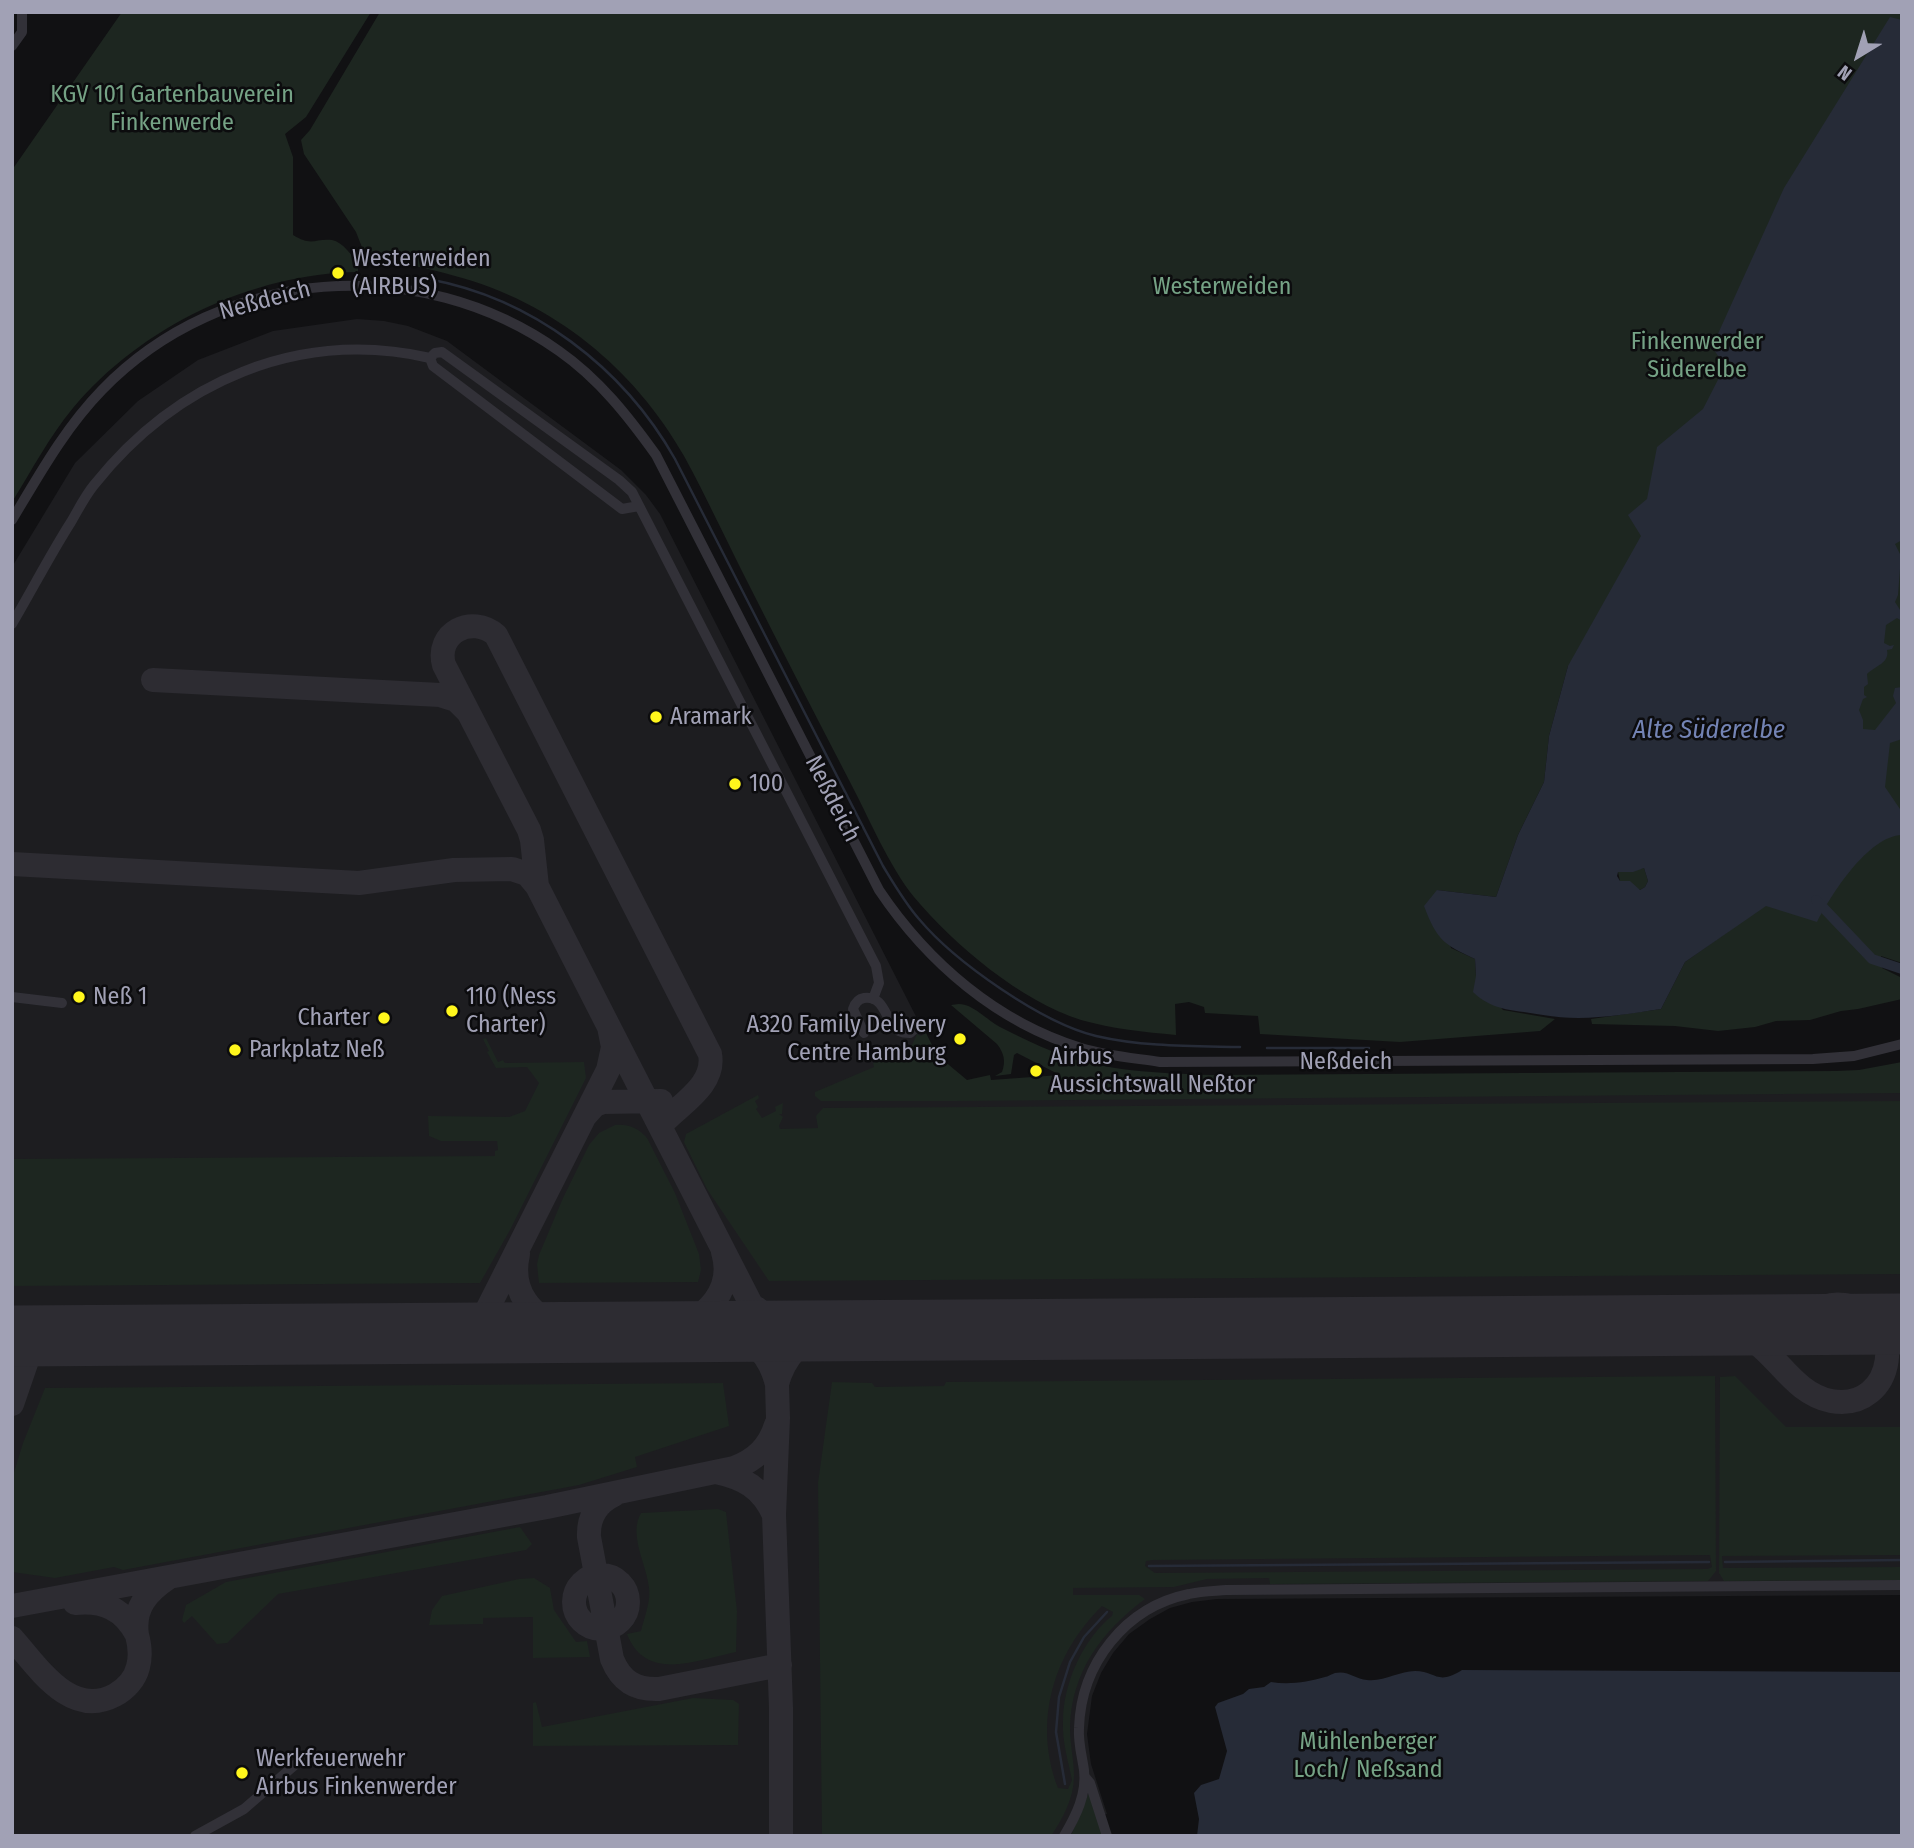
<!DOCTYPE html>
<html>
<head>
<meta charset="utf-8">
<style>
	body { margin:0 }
	#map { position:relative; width:1914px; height:1848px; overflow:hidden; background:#111113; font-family:"Fira Sans Condensed",sans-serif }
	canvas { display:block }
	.frame { position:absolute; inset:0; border:14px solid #a1a1b5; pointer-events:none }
	.north { position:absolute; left:1823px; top:21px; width:70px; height:70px; -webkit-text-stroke:5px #0c0c0e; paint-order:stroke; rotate:218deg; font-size:19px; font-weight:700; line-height:28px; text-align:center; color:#a1a1b5 }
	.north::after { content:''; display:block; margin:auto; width:24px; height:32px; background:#a1a1b5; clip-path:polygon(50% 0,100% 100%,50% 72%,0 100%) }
</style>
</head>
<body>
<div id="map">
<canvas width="1914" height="1848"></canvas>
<div class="frame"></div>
<div class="north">N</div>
</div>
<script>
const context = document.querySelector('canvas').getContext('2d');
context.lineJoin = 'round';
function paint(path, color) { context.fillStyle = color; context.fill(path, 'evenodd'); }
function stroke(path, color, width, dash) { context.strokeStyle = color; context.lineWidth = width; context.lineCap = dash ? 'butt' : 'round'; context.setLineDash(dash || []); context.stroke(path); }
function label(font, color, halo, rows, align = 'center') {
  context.font = font + ' "Fira Sans Condensed",sans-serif'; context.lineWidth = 5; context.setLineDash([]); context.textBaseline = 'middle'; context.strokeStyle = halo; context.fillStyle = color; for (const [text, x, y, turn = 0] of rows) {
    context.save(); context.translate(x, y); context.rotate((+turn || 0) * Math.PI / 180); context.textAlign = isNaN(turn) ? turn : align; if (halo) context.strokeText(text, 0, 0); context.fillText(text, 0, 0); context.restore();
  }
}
paint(new Path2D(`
	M357,319L384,321L408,326L447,341L621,470L646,495L660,514L956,1095L1902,1089V1595L1217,1599L1192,1602L1170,1608L1150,1619L1129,1634L1113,1653L1101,1673L1092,1696L1087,1734L1091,1764L1107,1814L1096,1817L1102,1836H12V567L75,463L138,401L198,360L273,331Z`), '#1d1d20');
paint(new Path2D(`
	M122,12H371L306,117L285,134L293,157V235C312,247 315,238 332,240C343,242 352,256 358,263V272C251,274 142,326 73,408C49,437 32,470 12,502V170Z
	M380,12H1902V801L1894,835H1902V963L1881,956L1882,968L1902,978V999L1858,1009L1841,1011L1810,1020L1776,1021L1755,1027L1718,1031L1675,1026L1592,1024L1591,1019L1661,1009L1685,962L1757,911L1568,666L1549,736L1544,782L1518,835L1496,897L1437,890L1451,948L1475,959L1476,976L1503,1010L1555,1019L1540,1031L1400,1042L1260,1034L1258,1016L1205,1013L1204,1007L1189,1002L1175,1004L1176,1035C1144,1032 1113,1029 1081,1020C1021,1001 954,945 914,897C889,866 869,818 850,782C816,716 782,651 749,585C727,542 707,498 684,456C634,368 553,302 455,276C427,268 397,261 367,260L356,232L304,154L301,140L310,130Z
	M1644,868L1648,881L1645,887L1640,890L1620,881L1618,872Z
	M959,1004C973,1004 987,1020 1000,1027C1018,1036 1036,1045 1054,1052C1104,1072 1159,1073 1212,1075L1836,1071L1859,1070L1902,1062V1093L957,1101H821L815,1096V1092L874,1067L873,1063L912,1045L917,1034L921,1036L926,1033L937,1055L967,1080L990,1075L991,1080L1060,1075L1017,1053L1014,1055L1011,1074L995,1076L1002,1072C1006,1061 1004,1053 997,1044L951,1005Z
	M486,1038L498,1062L503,1060L505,1063L584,1062L586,1078L510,1230L480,1283L12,1286V1159L495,1156V1151L498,1150L497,1141H441L429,1136L428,1116L509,1117L525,1111L539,1083L527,1067L496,1068L487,1052L489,1051L483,1039Z
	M758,1095L759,1098L755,1101L758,1107L756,1109L762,1118L776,1111L775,1107L783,1103L782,1114H779L783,1117L779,1126L780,1129L818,1128L816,1116L823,1108L1902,1101V1274L769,1281L707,1189L684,1142L686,1134Z
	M615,1125C629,1124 638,1128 647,1138L675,1193L699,1254L701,1270L698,1282L539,1283L537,1264L539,1255L563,1198L589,1145L599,1133Z
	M1715,1376L1716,1571L1708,1581L1270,1584L1269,1578L1207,1579L1174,1587L1073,1588V1595H1139L1145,1599C1102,1631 1071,1672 1070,1728C1070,1744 1074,1760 1074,1776C1074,1798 1063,1818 1051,1836H822L818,1483L832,1382L872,1383L875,1387L944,1386L946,1382ZM1710,1555L1712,1567L1708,1569L1155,1573L1145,1566L1146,1561L1153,1560ZM1102,1606L1113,1612L1112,1616C1083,1639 1063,1684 1063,1721C1062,1742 1068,1760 1072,1780L1068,1789L1058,1788C1033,1722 1053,1654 1102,1606Z
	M1735,1376L1786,1427H1902V1555L1722,1556L1723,1568L1902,1567V1580L1724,1581L1719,1573L1720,1377Z
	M723,1383L729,1426L635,1457L637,1467L579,1485L123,1570L114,1567L55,1578L12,1572V1479L23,1443L45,1388Z
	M718,1509L726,1512L737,1611L736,1652C697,1660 646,1683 627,1634L641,1631C644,1618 651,1601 649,1588C647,1565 628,1535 641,1513Z
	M520,1527L532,1544L526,1550L278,1594L227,1643L217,1644L192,1616L184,1623L182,1620L186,1605L226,1582Z
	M534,1578L550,1588L554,1610L576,1642L587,1641L590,1657L533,1658V1617L483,1618V1624L429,1625L432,1610L442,1596L519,1579Z
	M693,1698L733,1700L739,1704L738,1745L533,1746V1703L536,1702L542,1727Z
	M1089,1792L1103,1836H1071Z`), '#1d2620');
paint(new Path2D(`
	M1890,17L1902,20V540L1895,544L1901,556L1898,595L1895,602L1902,613V621L1897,618L1886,625L1884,643L1890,646L1894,645L1892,649L1887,650C1890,663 1875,666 1867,674L1868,684L1864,687V695L1867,697L1863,699L1859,710L1863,720V729L1875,730L1896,703L1893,696L1895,688L1902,687V739L1890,743L1885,787L1902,812V835C1868,836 1831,895 1817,922L1766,906L1685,962L1661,1009C1621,1015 1583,1022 1543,1015C1517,1010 1493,1012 1473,992L1476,976L1475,959C1443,944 1437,940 1424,906L1437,890L1496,897L1518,835L1544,782L1549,736L1568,666L1641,536L1628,515L1647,499L1657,447L1703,409L1725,366L1712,347L1784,188ZM1644,868L1648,881L1645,887L1640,890L1630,881H1620L1617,876L1618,872H1633Z
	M1462,1670L1902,1672V1836H1197L1199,1819L1194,1793L1201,1785L1219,1779L1227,1751L1215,1707L1218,1703L1243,1694L1249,1689L1264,1687L1271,1682C1289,1685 1308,1682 1325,1677C1327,1677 1334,1673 1335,1673C1348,1670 1355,1679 1367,1680C1384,1682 1399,1671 1415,1671C1436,1671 1437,1686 1462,1670Z`), '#262b37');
stroke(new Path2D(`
	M428,279C532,298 623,367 675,459L883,866C894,884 905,903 919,919C955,962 1042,1023 1096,1036C1143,1047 1193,1046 1240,1047
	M1267,1048H1369
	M1725,1562L1902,1560
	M1149,1566L1709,1562
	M1065,1784L1056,1732L1059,1697L1070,1662L1084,1637L1107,1612`), '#262b37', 2.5);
stroke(new Path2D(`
	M1816,900L1872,959L1902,969`), '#262b37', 10);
stroke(new Path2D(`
	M153,680L440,695L456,700L468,712
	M12,864L359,883L454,870L512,869L527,874L537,886
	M609,1027L537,886L532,840L529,830L444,665C435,633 472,614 496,635L710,1054C716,1086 678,1105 660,1126
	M586,1115L595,1105L603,1102L661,1101
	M518,1254C509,1294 533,1315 564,1333
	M756,1308L779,1325L797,1331
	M1717,1325C1727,1328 1738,1330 1747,1336C1778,1355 1794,1394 1831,1401C1896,1413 1910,1314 1844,1305C1823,1302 1811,1314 1794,1321C1784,1324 1772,1324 1762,1325
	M675,1332C705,1315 735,1292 723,1252
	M726,1332C755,1338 770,1357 777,1384C784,1358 802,1336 830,1331
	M454,1333L470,1327L485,1314L608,1070L613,1047L609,1027L776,1353L778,1418L774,1515L781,1708V1836
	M12,1404L33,1343L40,1338L50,1336
	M716,1472C744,1478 762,1488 774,1515
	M614,1495C597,1503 588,1517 589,1537L612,1659C621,1681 635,1690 659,1689L780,1665
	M574 1602a27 27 0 1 1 54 0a27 27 0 1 1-54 0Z
	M75,1603C103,1600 124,1609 137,1635
	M12,1606L547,1507L734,1468C756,1460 769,1447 776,1425
	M12,1638C38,1667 70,1719 115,1695C126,1689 135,1679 138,1667C141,1656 140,1646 137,1635C133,1608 147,1592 168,1578`), '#2d2c32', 24);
stroke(new Path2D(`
	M12,1336L1902,1324`), '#2d2c32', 61);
stroke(new Path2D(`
	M12,46L22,32V12
	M639,506L622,509L433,366L430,358L435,353L442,352L619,480L632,492L876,966L879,983L873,999
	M12,520C39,475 65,428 102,390C222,266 420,252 559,351C599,379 628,416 656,455L879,890C928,963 997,1022 1081,1048C1107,1056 1134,1058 1160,1062L1813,1059L1854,1056L1902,1044
	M12,624C32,590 50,555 71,522C78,510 85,496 94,485C176,382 298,328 430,358
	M12,997L62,1003
	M864,1033L853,1009C855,1003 858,999 864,998C886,995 885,1023 899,1031C903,1033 905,1033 910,1033L920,1024
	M1085,1777L1090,1783L1107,1836
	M195,1836L244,1809L296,1764
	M1064,1836C1076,1816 1087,1794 1084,1770C1082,1756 1078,1743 1079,1728C1081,1664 1125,1607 1189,1594C1201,1591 1214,1591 1226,1590L1902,1585`), '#323138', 10);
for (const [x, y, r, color] of [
	[338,273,7,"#fff61c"],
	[656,717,7,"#fff61c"],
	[735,784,7,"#fff61c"],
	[79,997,7,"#fff61c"],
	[452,1011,7,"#fff61c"],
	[384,1018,7,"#fff61c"],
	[960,1039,7,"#fff61c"],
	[235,1050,7,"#fff61c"],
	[1036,1071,7,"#fff61c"],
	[242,1773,7,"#fff61c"]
]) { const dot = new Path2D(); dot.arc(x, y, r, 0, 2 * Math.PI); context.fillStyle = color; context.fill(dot); stroke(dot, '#0c0c0e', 2.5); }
label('24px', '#75a285', '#0c0c0e', [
	["KGV 101 Gartenbauverein",172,95],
	["Finkenwerde",172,123],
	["Westerweiden",1222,287],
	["Finkenwerder",1697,342],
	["Süderelbe",1697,370],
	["Mühlenberger",1368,1742],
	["Loch/ Neßsand",1368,1770]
]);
label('24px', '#a1a1b5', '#0c0c0e', [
	["Westerweiden",352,259],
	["(AIRBUS)",352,287],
	["Aramark",670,717],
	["100",749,784],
	["Neß 1",93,997],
	["110 (Ness",466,997],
	["Charter)",466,1025],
	["Charter",370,1018,"right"],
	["A320 Family Delivery",946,1025,"right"],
	["Centre Hamburg",946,1053,"right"],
	["Parkplatz Neß",249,1050],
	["Airbus",1050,1057],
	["Aussichtswall Neßtor",1050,1085],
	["Werkfeuerwehr",256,1759],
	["Airbus Finkenwerder",256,1787]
], 'left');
label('24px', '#a1a1b5', '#0c0c0e', [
	["Neßdeich",265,301,-15],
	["Neßdeich",832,799,63],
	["Neßdeich",1346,1062]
]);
label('italic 26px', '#7383b4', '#0c0c0e', [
	["Alte Süderelbe",1709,731]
]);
</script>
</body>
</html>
